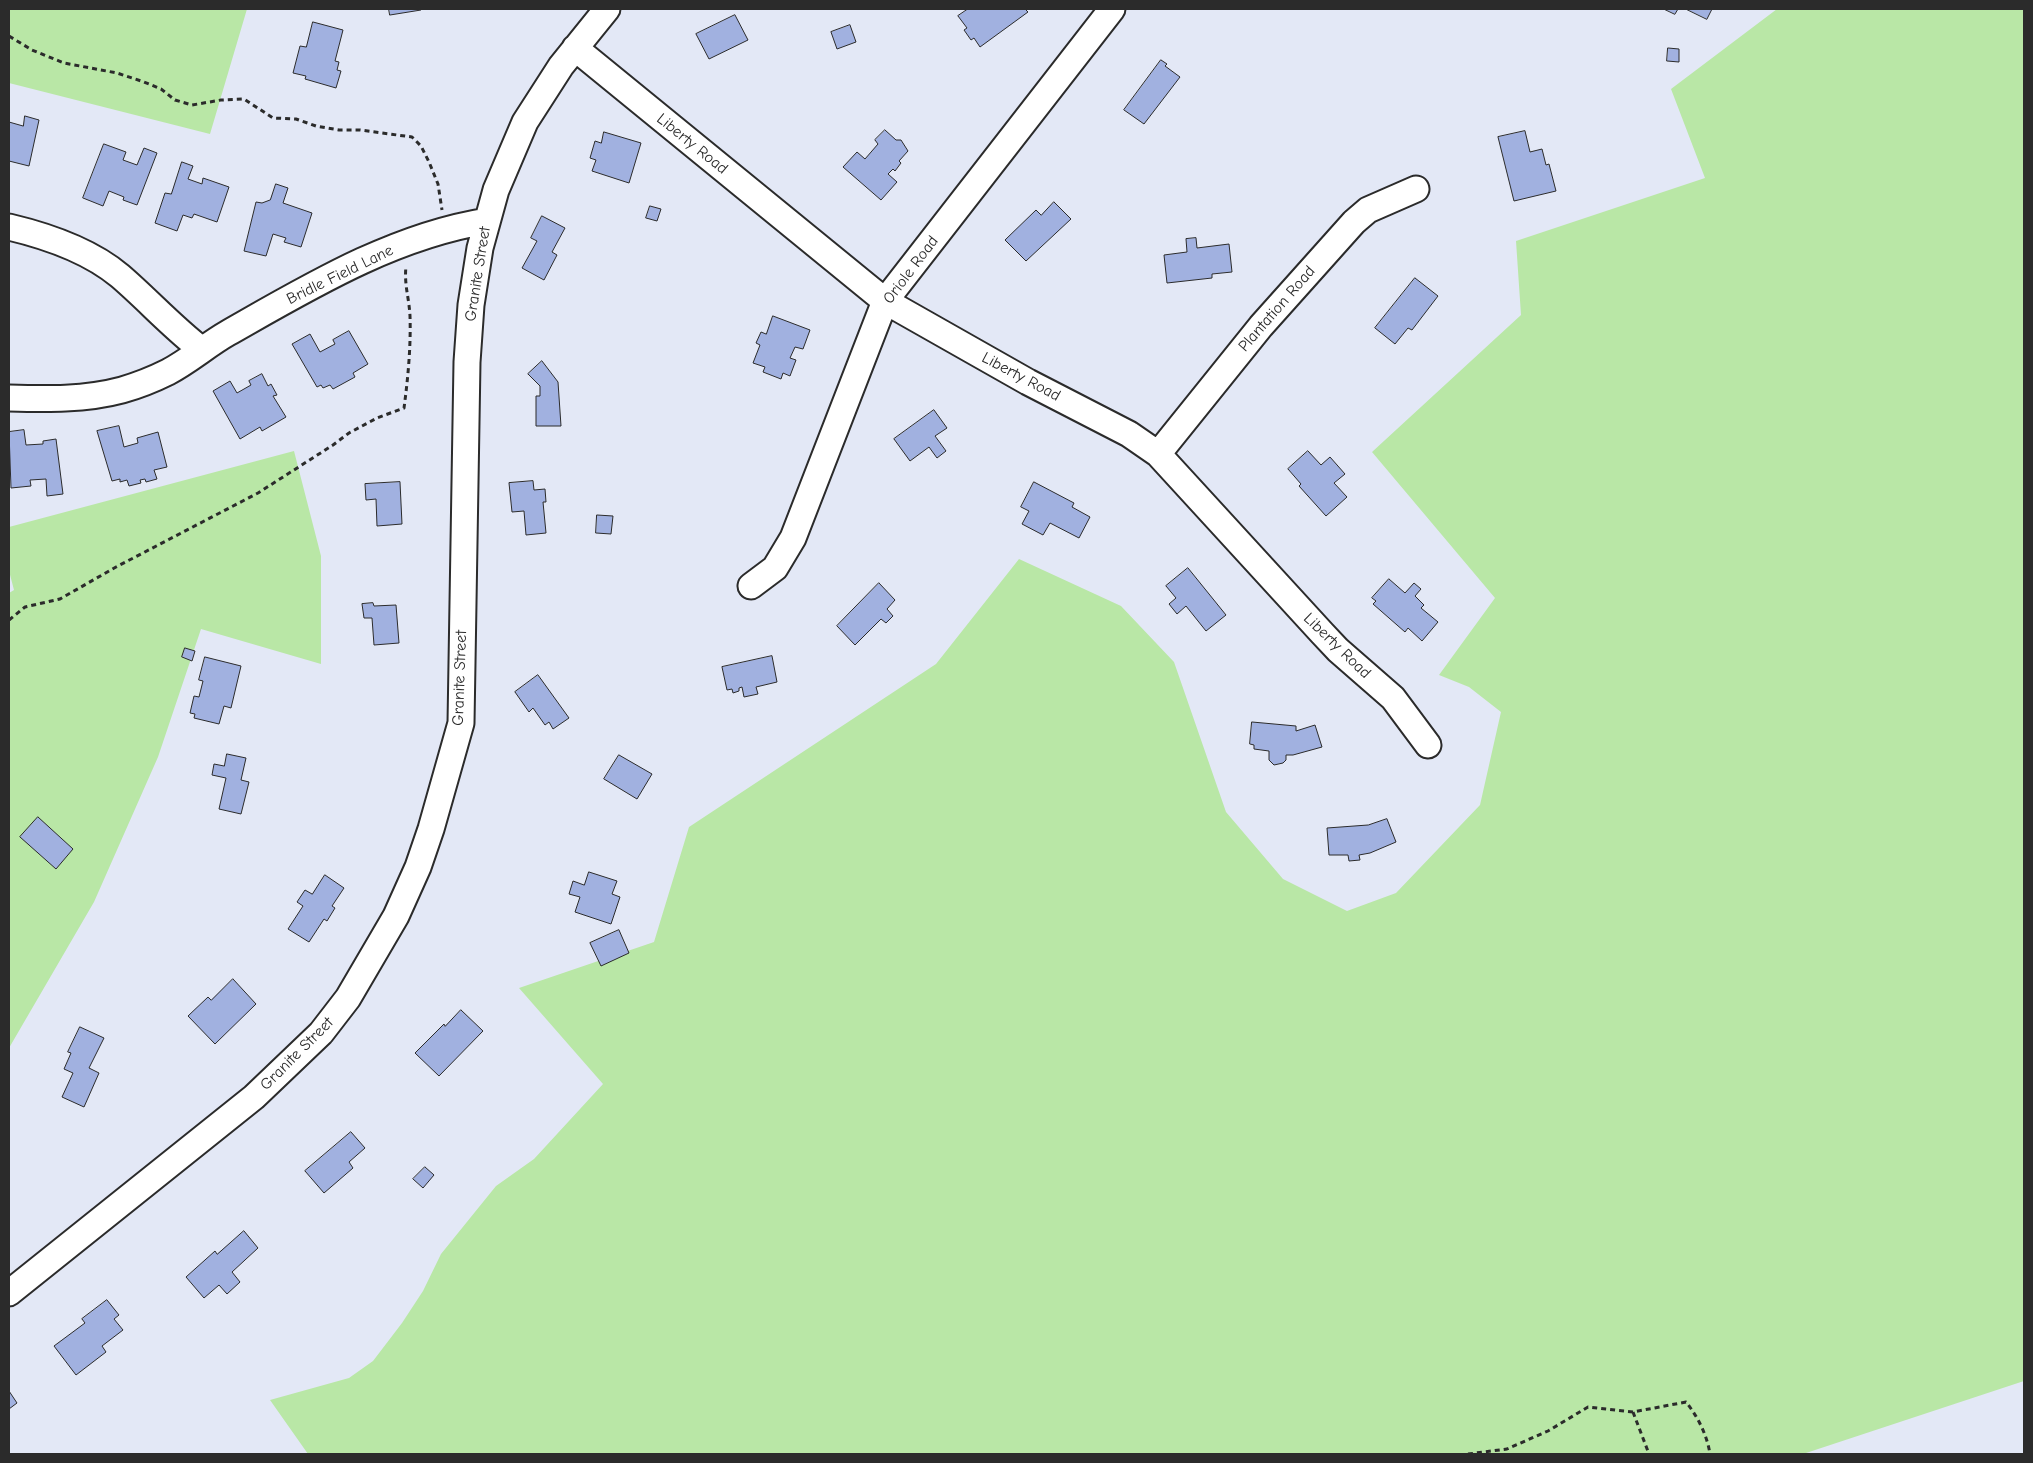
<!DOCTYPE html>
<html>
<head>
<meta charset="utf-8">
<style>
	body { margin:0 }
	#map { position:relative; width:2033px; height:1463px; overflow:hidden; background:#e3e8f6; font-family:"Comic Neue",sans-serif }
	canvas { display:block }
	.frame { position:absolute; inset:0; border:10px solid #2b2b2b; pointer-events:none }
</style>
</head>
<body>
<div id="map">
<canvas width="2033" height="1463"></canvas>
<div class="frame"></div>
</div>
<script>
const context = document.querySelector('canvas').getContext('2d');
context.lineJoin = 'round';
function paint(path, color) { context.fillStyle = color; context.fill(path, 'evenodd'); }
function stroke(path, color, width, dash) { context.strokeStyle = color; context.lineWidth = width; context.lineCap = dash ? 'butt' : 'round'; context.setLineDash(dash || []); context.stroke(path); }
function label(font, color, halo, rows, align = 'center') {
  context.font = font + ' "Comic Neue",sans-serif'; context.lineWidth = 4; context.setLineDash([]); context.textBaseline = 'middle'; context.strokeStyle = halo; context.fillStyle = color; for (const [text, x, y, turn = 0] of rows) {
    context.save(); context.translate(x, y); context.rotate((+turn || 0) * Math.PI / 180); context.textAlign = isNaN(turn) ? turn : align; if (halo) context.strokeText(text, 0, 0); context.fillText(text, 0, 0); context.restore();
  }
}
paint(new Path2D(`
	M9,9H247L210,134L9,83Z
	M1777,9H2024V1381L1803,1454H308L270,1400L349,1378L373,1361L402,1323L423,1291L441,1254L496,1186L534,1159L603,1084L519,988L654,942L689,827L936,664L1019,559L1121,606L1174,662L1226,812L1283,879L1347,911L1396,893L1480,805L1501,712L1469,687L1439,675L1495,598L1372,452L1521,315L1516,241L1705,178L1671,89Z
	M294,451L321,556V664L201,629L158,757L94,902L9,1048V593L14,590L9,571V527Z`), '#b9e7a6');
const building = new Path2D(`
	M389,9H421V10L390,15Z
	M968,9H1025L1028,12L980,47L974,38L971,40L964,30L967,28L958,16Z
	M1664,9H1678L1675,14Z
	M1686,9H1712L1707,19Z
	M735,15L748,40L709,59L696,34Z
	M313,22L343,30L335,61L339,62L337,70L341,71L336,88L305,79L306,76L293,73L300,46L306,47Z
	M850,25L856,42L837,49L831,32Z
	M1668,48L1679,49V62L1667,61Z
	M1161,60L1167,64L1165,66L1180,77L1144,124L1124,110Z
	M25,116L39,120L29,166L9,161V122L23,126Z
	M885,130L896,140H901L908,151L899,161L901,163L895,171L893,169L888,174L897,182L881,200L843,167L857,152L865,159L878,144L875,140Z
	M1525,131L1530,152L1542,149L1546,165L1549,164L1556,191L1514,201L1498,137Z
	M604,132L641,143L629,183L592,171L596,160L590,158L595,141L601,143Z
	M104,144L126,152L123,160L137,165L144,148L157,153L137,205L123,200L124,197L109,191L103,206L83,198Z
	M182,162L193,166L188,179L202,184L203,178L229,187L217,222L194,214L192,218L183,215L177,231L155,223L165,193L171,194Z
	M276,184L288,188L283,203L312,213L301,247L284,242L286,238L273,234L266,256L244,251L256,202L262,203L270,200Z
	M1054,202L1071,219L1026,261L1005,240L1036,210L1041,215Z
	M650,206L661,209L657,221L646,218Z
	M542,216L565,228L552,252L557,255L544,280L522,268L537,241L531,238Z
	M1196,238L1197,248L1229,244L1232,272L1212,274V278L1167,283L1164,255L1187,252L1186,239Z
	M1415,278L1438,296L1412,330L1408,328L1395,344L1375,328Z
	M773,316L810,330L803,349L795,347L790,358L796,360L790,376L783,373L781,379L763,372L765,367L753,363L760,345L756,343L761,332L766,334Z
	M349,331L368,364L353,373L355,377L333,389L330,385L323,388L321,385L317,387L292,344L310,334L320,352L335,344L333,340Z
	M542,361L558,382L561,426H536V396H540V386L528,374Z
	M262,374L268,386L271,384L277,395L273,396L286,417L262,431L260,427L240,439L213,391L230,381L237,393L251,385L249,381Z
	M934,410L947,428L935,436L946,451L937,458L929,447L910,461L894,439Z
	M119,426L124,447L138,443L137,438L158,432L167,467L154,470L157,479L146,482L145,479L140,480L141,483L129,486L127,480L120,482V479L112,481L97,431Z
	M24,430L26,445L43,444V441L56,439L63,494L47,496L46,479L30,480L31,486L11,488L9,432Z
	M1308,451L1321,465L1330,457L1345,474L1334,483L1347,497L1326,516L1299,486L1301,484L1288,469Z
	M533,481L534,490L545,489L546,502H543L546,533L526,535L524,511L512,512L509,483Z
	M400,482L402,524L377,526L376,499L366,500L365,484Z
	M1034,482L1074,503L1072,507L1090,517L1079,538L1050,523L1043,535L1022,524L1029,511L1021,507Z
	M597,515L613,516L611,534L596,533Z
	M1188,568L1226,615L1206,631L1186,606L1177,614L1169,604L1176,598L1166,586Z
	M1389,579L1405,593L1414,583L1421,589L1415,596L1424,605L1421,608L1438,622L1422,641L1408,628L1405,632L1373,604L1376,601L1372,598Z
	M879,583L895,600L887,609L893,616L886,623L881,619L855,645L837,626Z
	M373,603L374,606L396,605L399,643L374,645L372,618H364L362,604Z
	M185,648L195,651L192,661L182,657Z
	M772,656L777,682L756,687L758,694L744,697L742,687L739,688V691L733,693L732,689L727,690L722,667Z
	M205,657L241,666L231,708L224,706L219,724L194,718L195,714L190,713L194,696L199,697L203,681L199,680Z
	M538,675L569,718L553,729L549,722L545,725L533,708L529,712L515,692Z
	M1252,722L1296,726V731L1315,725L1322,747L1293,755H1286V760L1283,763L1274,765L1269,760V751L1254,749V745L1250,744Z
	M227,754L246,758L241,780L249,782L241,814L219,809L226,778L212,775L214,764L224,766Z
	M619,755L652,774L637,799L604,779Z
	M38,817L73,849L56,869L20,837Z
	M1387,819L1396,842L1370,853L1359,855L1360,860L1349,861L1348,855H1329L1327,828L1368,825Z
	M589,872L617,881L612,894L620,897L611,924L575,912L580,897L569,894L573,881L584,885Z
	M325,875L344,888L332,906L335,908L327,921L324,919L309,942L288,929L303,906L297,902L305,890L312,894Z
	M619,930L629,953L601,966L590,943Z
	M233,979L256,1004L215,1044L188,1016L208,997L211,1000Z
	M461,1010L483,1031L439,1076L415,1053L444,1024L445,1026Z
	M80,1027L104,1038L89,1068L99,1073L84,1107L62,1097L73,1073L64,1069L71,1053L68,1052Z
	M351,1132L365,1148L349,1162L353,1168L324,1193L305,1171Z
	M425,1167L434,1175L423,1188L413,1179Z
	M244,1231L258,1248L232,1272L240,1282L227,1294L219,1285L204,1298L186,1277L215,1251L217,1254Z
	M107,1300L119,1315L114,1319L123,1330L102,1346L106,1352L76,1375L54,1346L85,1323L82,1319Z
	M9,1391L17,1403L9,1409Z`);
paint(building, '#a1b1e0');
stroke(building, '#2b2b2b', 1);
const minor = new Path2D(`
	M575,48L885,301L1028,382L1129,434L1158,454L1322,633L1338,650L1393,698L1428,745
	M9,227C47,236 89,250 120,276C148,300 172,327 202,350
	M9,398C46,399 85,400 122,390C136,386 154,379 168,372C189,361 207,345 228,333C309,287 393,236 487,221
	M1158,454L1261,326L1354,222L1368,210L1416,189
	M751,586L775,568L793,538L885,301L1112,9
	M9,1293L254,1097L321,1033L348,998L396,916L418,867L431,829L461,723L467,362L471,305L480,248L496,190L525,122L561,66L607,9`);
stroke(minor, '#2b2b2b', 29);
stroke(new Path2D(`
	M9,36L32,50L64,63L117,73L144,82L161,89L175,100L192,105L221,100L244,99L273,118L296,119L316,126L339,130H360L412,137L421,146L429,162L438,184L442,210
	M9,620L25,607L60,599L116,567L258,493L333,445L349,433L377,418L404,408C408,378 411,346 410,316C409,297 404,285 406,266
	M1633,1412L1649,1454
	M1468,1454L1507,1449L1548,1431L1588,1407L1633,1412L1686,1402C1698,1417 1707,1435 1710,1454`), '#2b2b2b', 3, [5, 4]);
stroke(minor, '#fff', 25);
label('16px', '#2b2b2b', '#fff', [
	["Liberty Road",692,144,39],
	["Oriole Road",911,270,-53],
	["Granite Street",478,274,-81],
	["Bridle Field Lane",340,275,-26],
	["Plantation Road",1277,309,-49],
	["Liberty Road",1021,377,28],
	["Liberty Road",1337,646,44],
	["Granite Street",460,678,-88],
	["Granite Street",297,1054,-45]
]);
</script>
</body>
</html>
